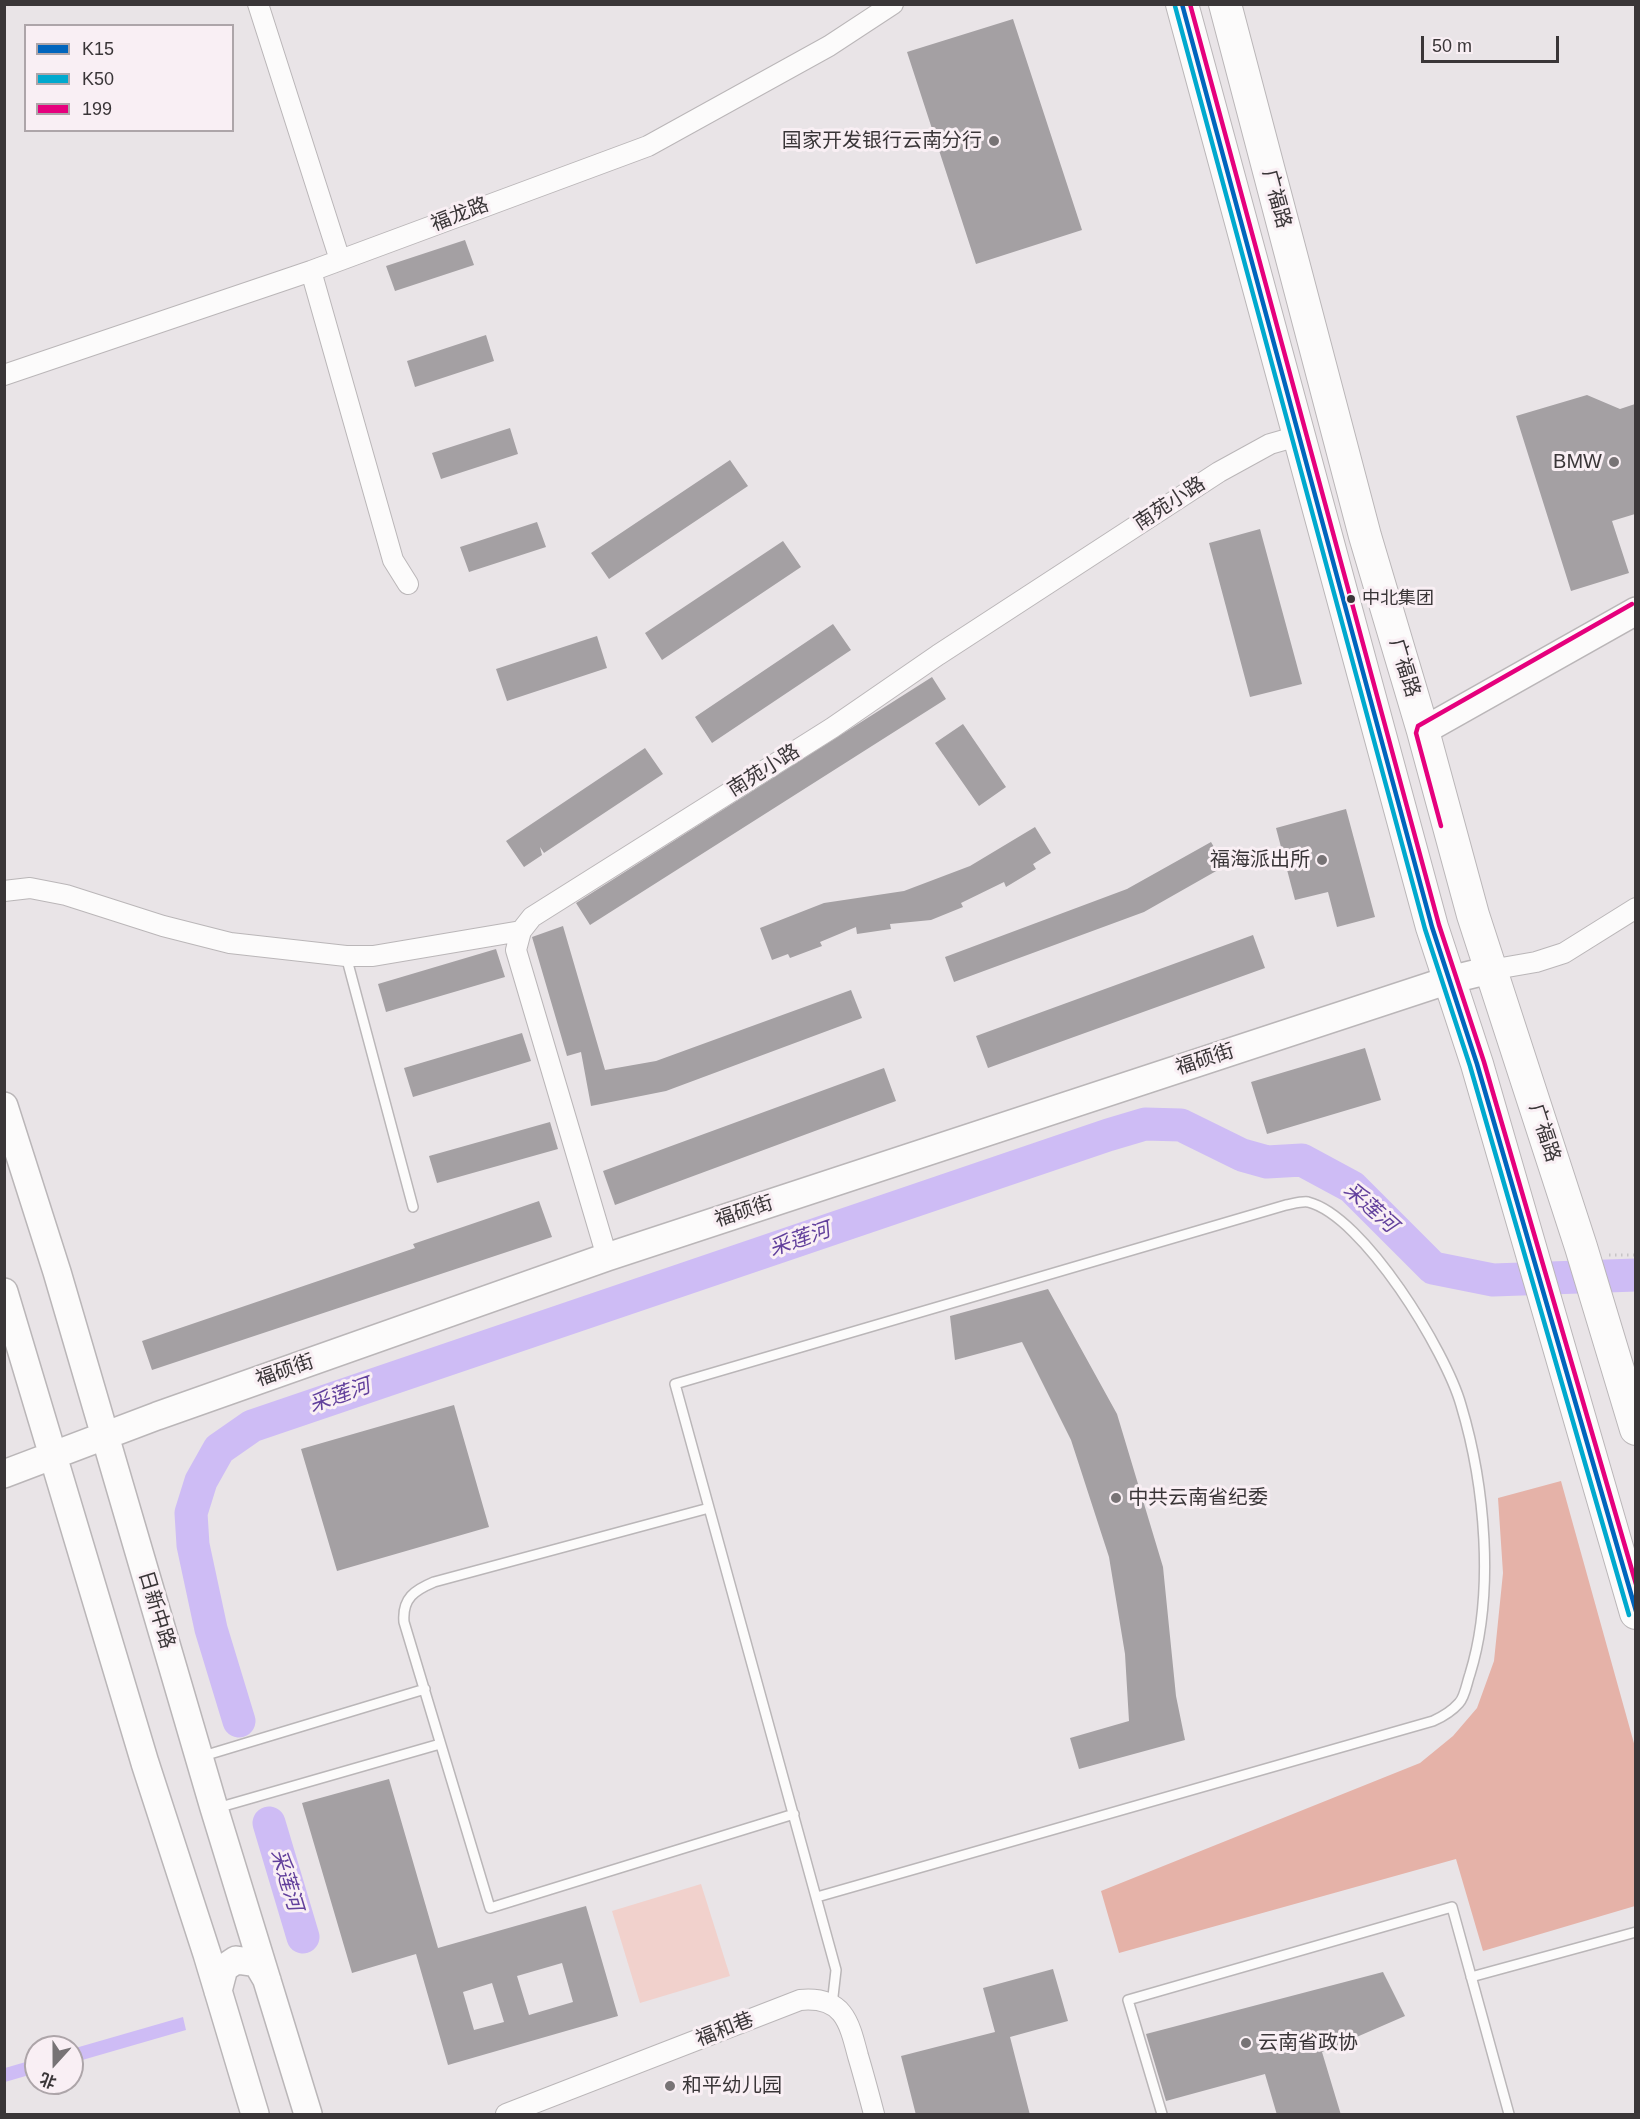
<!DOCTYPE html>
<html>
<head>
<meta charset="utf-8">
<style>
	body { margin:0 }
	#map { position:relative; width:1640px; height:2119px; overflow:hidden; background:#e9e4e7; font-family:Arial,"Noto Sans SC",sans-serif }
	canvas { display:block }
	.frame { position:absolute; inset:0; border:6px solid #3a3638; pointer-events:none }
	.legend { position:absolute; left:24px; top:24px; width:210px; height:108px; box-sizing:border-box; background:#f9eff4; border:2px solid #ada5a9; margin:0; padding:8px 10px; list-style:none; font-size:18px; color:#3a3638 }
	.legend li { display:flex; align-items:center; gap:12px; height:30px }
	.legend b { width:30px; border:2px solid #ada5a9 }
	.north { position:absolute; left:24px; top:2035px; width:60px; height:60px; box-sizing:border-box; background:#f9eff4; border:2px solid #ada5a9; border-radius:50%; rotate:201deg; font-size:16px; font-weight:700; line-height:24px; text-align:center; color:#3a3638 }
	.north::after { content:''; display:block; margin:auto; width:21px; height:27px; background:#777375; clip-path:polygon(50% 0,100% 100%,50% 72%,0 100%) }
	.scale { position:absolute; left:1421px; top:36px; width:138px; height:27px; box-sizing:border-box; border:3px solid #3a3638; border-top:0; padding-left:8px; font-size:18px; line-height:21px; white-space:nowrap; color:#3a3638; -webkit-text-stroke:4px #f9eff4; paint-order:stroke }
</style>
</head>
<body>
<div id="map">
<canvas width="1640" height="2119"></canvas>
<div class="frame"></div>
<ul class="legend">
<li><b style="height:8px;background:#0065bd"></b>K15</li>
<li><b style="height:8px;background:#00a9ce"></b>K50</li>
<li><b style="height:8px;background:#e5007d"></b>199</li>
</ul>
<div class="north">北</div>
<div class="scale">50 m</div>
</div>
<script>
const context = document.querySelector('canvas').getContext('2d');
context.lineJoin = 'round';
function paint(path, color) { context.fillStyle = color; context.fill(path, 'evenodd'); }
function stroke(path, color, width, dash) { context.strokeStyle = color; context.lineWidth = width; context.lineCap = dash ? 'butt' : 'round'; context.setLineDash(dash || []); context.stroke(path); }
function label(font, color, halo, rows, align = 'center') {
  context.font = font + ' Arial,"Noto Sans SC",sans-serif'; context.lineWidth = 6; context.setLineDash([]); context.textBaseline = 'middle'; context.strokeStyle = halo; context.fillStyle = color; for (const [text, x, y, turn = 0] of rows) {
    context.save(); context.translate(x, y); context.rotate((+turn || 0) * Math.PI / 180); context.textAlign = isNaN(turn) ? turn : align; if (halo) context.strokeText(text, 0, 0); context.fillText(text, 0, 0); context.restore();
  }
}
paint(new Path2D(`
	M701,1884L730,1976L640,2003L612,1911Z`), '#f1d1cc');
paint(new Path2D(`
	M1561,1481L1635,1747V1906L1483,1951L1456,1859L1119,1953L1101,1891L1420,1763L1453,1736L1477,1708L1494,1661L1503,1573L1498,1498Z`), '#e5b2a8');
paint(new Path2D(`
	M183,2017L186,2030L72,2063V2049Z
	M36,2059V2073L5,2082V2068Z`), '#cebcf5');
stroke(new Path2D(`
	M239,1721L211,1629L193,1545L191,1513L201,1481L219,1449L252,1426L1108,1135L1145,1124L1181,1125L1242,1155L1267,1162L1302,1160L1352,1187L1433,1268L1493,1280L1636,1275
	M269,1823L303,1937`), '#cebcf5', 33);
paint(new Path2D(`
	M1013,19L1082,230L976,264L907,52Z
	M465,240L474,265L395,291L386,266Z
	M486,335L494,361L415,387L407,361Z
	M1587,395L1620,409L1635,404V514L1612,521L1629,573L1571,591L1516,416Z
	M510,428L518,454L441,479L432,453Z
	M730,460L748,486L609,579L591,553Z
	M537,522L546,547L469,572L460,547Z
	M1260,529L1302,684L1250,697L1209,543Z
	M783,541L801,567L662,660L645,633Z
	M833,624L851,650L712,743L695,717Z
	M597,636L607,668L507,701L496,669Z
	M932,677L946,699L590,925L576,903Z
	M963,724L1006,787L979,806L935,743Z
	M645,748L663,774L544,853L540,847L542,855L524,867L506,841Z
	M1346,809L1375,917L1337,927L1328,892L1295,900L1276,828Z
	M1035,827L1051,853L1033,864L1036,869L1006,887L1004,882L961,903L963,907L931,920L890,924L891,929L857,934L856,927L820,942L822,946L790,958L788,954L772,960L760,928L824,903L904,891L970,866Z
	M1211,842L1225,866L1144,912L954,982L945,957L1127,889Z
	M563,926L605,1070L656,1061L851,990L862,1018L666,1091L591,1106L581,1052L567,1056L532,937Z
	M1253,935L1265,968L988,1068L976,1036Z
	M496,949L505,977L386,1012L378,984Z
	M522,1033L531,1061L413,1097L404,1068Z
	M1365,1048L1381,1100L1267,1134L1251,1082Z
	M884,1068L896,1101L615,1205L603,1171Z
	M550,1122L558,1149L437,1183L429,1156Z
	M539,1201L552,1237L152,1370L142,1341L415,1248L413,1244Z
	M1048,1289L1117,1414L1163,1567L1176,1696L1185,1740L1079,1769L1070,1738L1129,1721L1125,1654L1109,1557L1071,1440L1022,1342L955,1360L950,1316Z
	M454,1405L489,1527L337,1571L301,1449Z
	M389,1779L438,1948L586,1906L618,2016L448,2065L416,1954L352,1973L302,1803ZM562,1963L573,2002L529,2015L517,1976ZM492,1983L504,2022L474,2030L463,1992Z
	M1053,1969L1068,2021L1010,2037L1030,2115H916L901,2056L995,2032L983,1988Z
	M1383,1972L1405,2016L1322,2052L1341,2115H1277L1265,2074L1166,2101L1146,2034Z`), '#a4a0a3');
const lane = new Path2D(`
	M346,956L413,1207
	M709,1508L434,1582C415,1590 402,1598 404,1622L490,1908L794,1814
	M200,1757L425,1689
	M217,1808L440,1744
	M817,1897L1433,1721C1442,1717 1452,1711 1459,1703C1465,1697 1467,1682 1470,1674C1495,1593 1485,1485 1461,1405C1446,1352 1364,1216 1308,1202C1302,1201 1292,1204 1286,1205L675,1384L836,1970L832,2005
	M1471,1977L1636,1932
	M1162,2114L1128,2000L1452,1907L1509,2114`);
const street = new Path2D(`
	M258,4L340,260
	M311,271L393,560L408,584
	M4,375L311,271L648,146L829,46L893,4
	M4,891L30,888L66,895L163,926L230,943L346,956H373L521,931
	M1490,970L1536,962L1564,953L1636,908
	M607,1257L516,950L521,931L532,917L832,728L938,655L1219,472L1270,444L1298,436
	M506,2114L800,2000C843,1996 849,2021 858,2056C864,2076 869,2095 874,2114`);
const secondary = new Path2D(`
	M1423,731L1636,611
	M4,1106L57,1272L214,1808L308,2114
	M4,1292L145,1763L207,1954L255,2114
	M4,1474L157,1416L607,1257L1449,980L1490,970
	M218,1991L224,1968L236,1960L257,1963L267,1980`);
const primary = new Path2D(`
	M1182,4L1432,927L1477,1064L1636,1613
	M1225,4L1365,536L1423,731L1473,915L1581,1247L1636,1429`);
stroke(lane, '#bab6b8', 12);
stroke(street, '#bab6b8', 22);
stroke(secondary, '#bab6b8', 30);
stroke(primary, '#bab6b8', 34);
stroke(new Path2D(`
	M1609,1255H1636`), '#c7c4c6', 3, [1.5, 4.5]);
stroke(lane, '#fcfbfb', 9);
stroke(street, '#fcfbfb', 20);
stroke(secondary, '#fcfbfb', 27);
stroke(primary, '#fcfbfb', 32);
stroke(new Path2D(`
	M1182,4L1432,927L1477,1064L1636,1611`), '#0065bd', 4.5);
stroke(new Path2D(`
	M1175,6L1425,929L1470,1066L1629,1615`), '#00a9ce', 4.5);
stroke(new Path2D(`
	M1190,4L1439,925L1484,1062L1636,1584
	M1441,826L1416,733L1418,726L1632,604`), '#e5007d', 4.5);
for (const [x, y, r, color] of [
	[994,141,6,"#777375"],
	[1614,462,6,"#777375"],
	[1351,599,5,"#3a3638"],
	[1322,860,6,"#777375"],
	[1116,1498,6,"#777375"],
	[1246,2043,6,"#777375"],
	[670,2086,6,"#777375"]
]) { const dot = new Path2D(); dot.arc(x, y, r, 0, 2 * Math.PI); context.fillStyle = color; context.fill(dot); stroke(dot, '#f9eff4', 2); }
label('18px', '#3a3638', '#f9eff4', [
	["中北集团",1362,599]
], 'left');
label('20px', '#3a3638', '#f9eff4', [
	["国家开发银行云南分行",982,141],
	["BMW",1602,462],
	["福海派出所",1310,860],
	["中共云南省纪委",1128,1498,"left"],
	["云南省政协",1258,2043,"left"],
	["和平幼儿园",682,2086,"left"]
], 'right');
label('20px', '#3a3638', '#f9eff4', [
	["广福路",1276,199,75],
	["福龙路",460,215,-21],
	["南苑小路",1170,504,-33],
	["广福路",1404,668,73],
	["南苑小路",764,771,-32],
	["福硕街",1205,1060,-18],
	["广福路",1544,1133,72],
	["福硕街",744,1212,-18],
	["福硕街",285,1371,-19],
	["日新中路",156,1610,73],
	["福和巷",725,2030,-21]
]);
label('italic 21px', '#62409c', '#f9eff4', [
	["采莲河",1370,1208,42],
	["采莲河",800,1240,-19],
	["采莲河",340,1396,-19],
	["采莲河",286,1880,73]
]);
</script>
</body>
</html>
